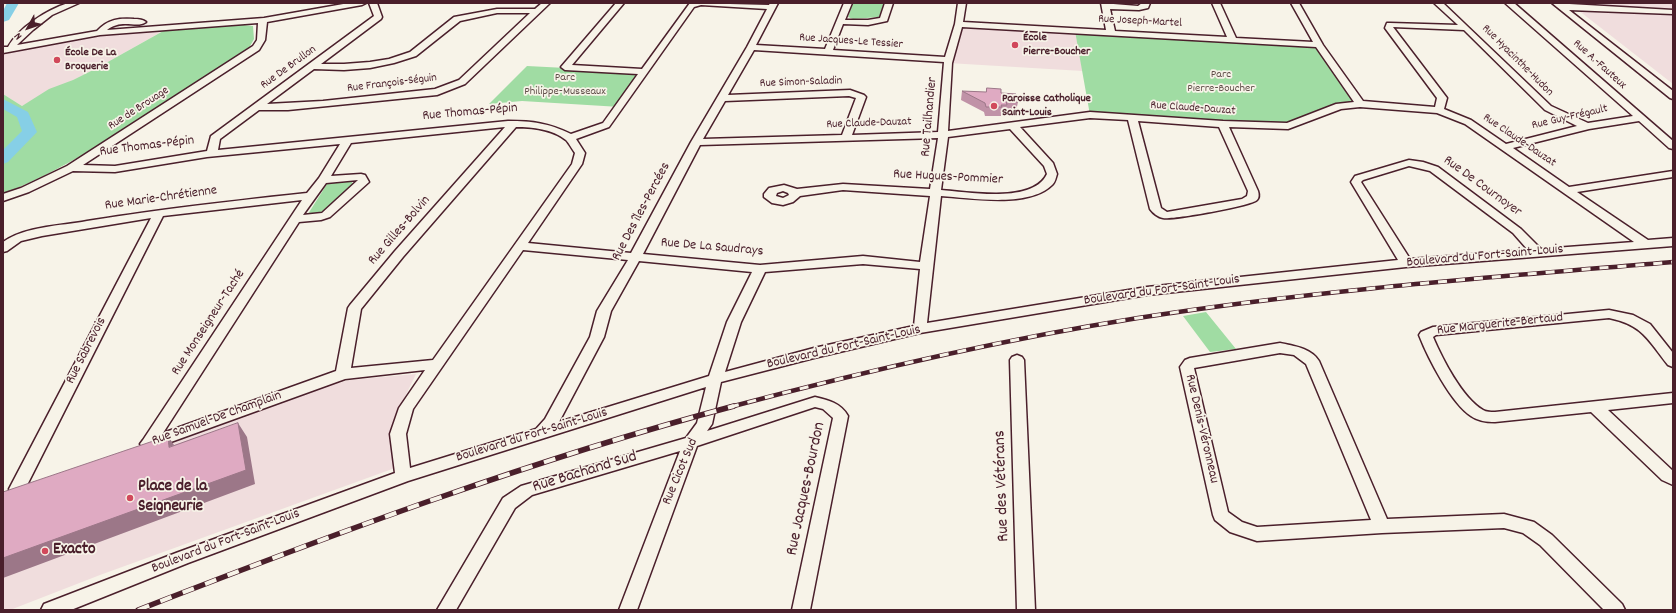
<!DOCTYPE html>
<html>
<head>
<meta charset="utf-8">
<style>
	body { margin:0 }
	#map { position:relative; width:1676px; height:613px; overflow:hidden; background:#f7f3e8; font-family:Dekko,sans-serif }
	canvas { display:block }
	.frame { position:absolute; inset:0; border:4px solid #4a1f2b; pointer-events:none }
	.north { position:absolute; left:8px; top:8px; width:40px; height:40px; -webkit-text-stroke:3px #f7f3e8; paint-order:stroke; rotate:230deg; font-size:11px; font-weight:700; line-height:16px; text-align:center; color:#4a1f2b }
	.north::after { content:''; display:block; margin:auto; width:14px; height:18px; background:#4a1f2b; clip-path:polygon(50% 0,100% 100%,50% 72%,0 100%) }
</style>
</head>
<body>
<div id="map">
<canvas width="1676" height="613"></canvas>
<div class="frame"></div>
<div class="north">N</div>
</div>
<script>
const context = document.querySelector('canvas').getContext('2d');
context.lineJoin = 'round';
function paint(path, color) { context.fillStyle = color; context.fill(path, 'evenodd'); }
function stroke(path, color, width, dash) { context.strokeStyle = color; context.lineWidth = width; context.lineCap = dash ? 'butt' : 'round'; context.setLineDash(dash || []); context.stroke(path); }
function label(font, color, halo, rows, align = 'center') {
  context.font = font + ' Dekko,sans-serif'; context.lineWidth = 3.5; context.setLineDash([]); context.textBaseline = 'middle'; context.strokeStyle = halo; context.fillStyle = color; for (const [text, x, y, turn = 0] of rows) {
    context.save(); context.translate(x, y); context.rotate((+turn || 0) * Math.PI / 180); context.textAlign = isNaN(turn) ? turn : align; if (halo) context.strokeText(text, 0, 0); context.fillText(text, 0, 0); context.restore();
  }
}
paint(new Path2D(`
	M1569,3H1673V84Z
	M959,24L1075,31L1083,71L948,63Z
	M165,30L97,68L22,106L3,94V52L83,37Z
	M416,374L400,407L395,468L100,575L10,610H3V499L328,386L349,380Z`), '#f0dddd');
paint(new Path2D(`
	M853,3H884L879,17L853,19L848,17Z
	M234,24L253,26L254,39L249,48L205,76H207C141,118 76,165 3,194V94L22,106L49,89L73,80L97,68L165,30Z
	M1075,31L1319,45L1360,104L1339,106L1288,126L1090,115Z
	M527,66L644,72L620,107L522,101L489,104Z
	M347,181H351L354,185C344,194 323,218 308,214L327,184Z
	M1206,312L1236,349L1210,352L1183,316Z`), '#a0dca3');
paint(new Path2D(`
	M7,3H19L9,20L3,22V11Z
	M3,99L28,112L37,132L8,162L3,164V150L22,131L17,117L3,109Z`), '#86cfe6');
const minor = new Path2D(`
	M68,3H79L52,15L33,30L17,45L97,31C108,19 119,18 134,19C138,19 142,19 146,22C137,29 122,18 107,30L264,18L349,3H366L362,5L267,22L265,40L259,50L83,165L115,166L207,151L211,136L374,16L369,3H377L382,17L381,19L321,64H344L370,62L389,59L410,52L454,17L497,9H535L542,3H550L465,84L437,95L288,110H259L220,139L218,150L508,121C533,121 548,123 571,134L603,123L638,74L565,70L561,67L616,3H624L572,65L642,69L690,3L769,5L770,3H778L756,45L825,49L844,3H852L845,20H868L880,18L885,3H893L887,21L868,25L843,24L833,50L945,57L955,24L958,3H966L963,22L1106,30L1101,3L1138,6L1142,3H1150L1148,8L1139,10L1110,9L1115,31L1227,37L1212,3H1220L1236,38L1313,42L1291,3H1299L1323,45L1363,101L1435,107L1437,98L1385,28L1387,23H1390L1458,25L1434,3H1443L1551,106L1588,123L1633,116L1505,3H1514L1673,141V149L1669,148L1639,121L1589,129L1513,148L1569,187L1673,171V177L1577,192L1648,240L1673,238V246L1406,267L1147,295L920,333L814,358L721,382L712,424L707,431L815,397C828,400 841,403 848,416L810,610H792L833,418L823,409L815,407L697,446L637,610H619L680,451L532,495L515,508L456,610H437L503,498L521,486L686,438L697,423L706,387L408,481L188,563L71,610H41L44,604L176,553L395,473L390,434L399,408L425,370L345,379L157,447L148,450L143,448L140,444L143,440L302,200L163,216L23,493L17,495L11,493L9,489L151,218L42,236L21,241L7,251L3,252V242C26,226 60,226 87,221C160,209 233,201 307,193L319,178L340,144L207,157L115,172L73,171L29,192L3,201V194L21,188L67,166L253,46L257,40L258,23L100,35L3,53V47H8C19,27 47,10 68,3ZM701,5L767,9L747,47L691,142L631,253L528,243L582,164L585,153L576,139L609,127L694,7ZM497,13H530L459,80L435,89L323,101L267,104L314,69L344,70L370,68L394,63L416,56L460,21ZM962,27L1316,47L1354,102L1336,104L1287,123L1223,121L1090,112L948,131L952,63ZM1393,27L1464,30L1545,110L1577,126L1506,144L1471,120L1444,109L1447,98ZM754,50L944,62L938,132L852,135L866,97L864,95L850,90L728,95ZM849,96L856,98L842,135L703,139L725,101ZM1360,107L1437,113L1465,124L1634,242L1541,249L1521,229L1438,167L1423,162L1409,160L1355,176L1351,182L1398,260L1147,287L927,323L941,196C971,198 1029,208 1052,185C1055,183 1056,177 1057,174L1053,163L1020,127L1090,118L1128,120L1150,209C1153,213 1158,217 1163,218C1172,220 1251,206 1257,200C1259,198 1259,194 1258,191L1229,127L1288,129L1341,109ZM1138,121L1219,127L1248,191L1247,196L1242,199L1167,212L1161,208ZM505,127L395,251L350,305L348,308L336,371L163,433L299,222L321,220L330,217L369,182L365,175L361,174L331,176L351,143ZM516,127C533,127 552,129 566,140C569,143 572,149 575,153L572,164L433,360L351,368L361,309L403,257ZM1010,129L1044,166L1047,174C1033,204 968,192 941,190L948,137ZM938,138L930,189L843,184L797,189L784,185L769,188L764,194V197L772,203L783,205L793,202L800,196L843,190L930,196L920,262L863,256L760,265L643,254L700,145ZM1409,166L1430,171L1513,233L1528,250L1410,259L1361,182L1363,180ZM358,180L322,213L303,215L326,183ZM783,191L788,193L789,195L783,198L776,196L777,193ZM523,250L628,260L597,311L590,337L545,419L536,429L410,468L406,434L413,409ZM639,261L752,272L727,322L709,376L559,422L604,337L611,311ZM863,264L920,269L914,326L814,348L725,372L741,322L765,272Z
	M1552,3L1673,10V14L1569,10L1673,91V99L1670,98Z
	M1609,310L1633,315L1650,324L1673,353V367L1668,365C1648,340 1643,325 1609,318L1436,335L1433,337C1442,358 1462,398 1483,410C1486,412 1491,412 1495,412L1673,393V403L1608,410L1673,471V485L1662,480L1591,412L1495,422C1487,422 1478,421 1471,416C1451,403 1428,358 1419,335L1421,332L1433,327Z
	M1280,343C1294,346 1311,348 1319,361L1387,519L1504,514L1534,522L1552,535L1622,604L1625,610H1604L1540,545L1523,533L1504,528L1382,533L1257,541L1230,532L1215,520L1213,515L1180,367L1185,360L1190,358ZM1280,353L1294,355L1306,364L1371,520L1257,527L1242,522L1228,512L1194,368Z
	M1017,355L1022,357L1024,360L1035,610H1017L1010,360L1012,357Z`);
stroke(minor, '#4a1f2b', 3);
paint(minor, '#f7f3e8');
const railFar1 = new Path2D(`
	M730,407C865,371 1000,340 1138,318C1315,290 1495,277 1673,262`);
const rail = new Path2D(`
	M138,610C333,534 531,460 734,406`);
stroke(railFar1, '#4a1f2b', 4.5);
stroke(rail, '#4a1f2b', 5.5);
stroke(railFar1, '#f7f3e8', 3, [9]);
stroke(rail, '#f7f3e8', 4, [12]);
paint(new Path2D(`
	M962,91L1001,93L1018,102L1016,111L1006,110V114H1001V116H985L984,112L961,100Z`), '#c092a7');
paint(new Path2D(`
	M238,423L247,437L255,484L3,578V558Z
	M168,436L178,451L169,447Z`), '#9c7788');
const building = new Path2D(`
	M987,88L1001,89V93L1016,94L1018,102L1006,101L1007,105H1001L1002,107H986L985,103L962,91L986,92Z
	M238,423L246,470L3,558V492L168,436L169,447Z`);
paint(building, '#dfaac2');
stroke(building, '#9c7788', 1);
for (const [x, y, r, color] of [
	[1015,45,4,"#d1495b"],
	[57,60,4,"#d1495b"],
	[994,106,4,"#d1495b"],
	[130,498,4,"#d1495b"],
	[45,551,4,"#d1495b"]
]) { const dot = new Path2D(); dot.arc(x, y, r, 0, 2 * Math.PI); context.fillStyle = color; context.fill(dot); stroke(dot, '#f7f3e8', 1.5); }
label('12px', '#4a1f2b', '#f7f3e8', [
	["Rue Joseph-Martel",1140,22,3],
	["Rue Jacques-Le Tessier",851,42,4],
	["Rue Hyacinthe-Hudon",1517,61,45],
	["Rue A.-Fauteux",1599,65,42],
	["Rue De Brullon",289,68,-36],
	["Rue Simon-Saladin",801,83,-2],
	["Rue François-Séguin",392,84,-7],
	["Rue de Brouage",139,109,-33],
	["Rue Claude-Dauzat",1193,109,4],
	["Rue Guy-Frégault",1570,118,-13],
	["Rue Claude-Dauzat",869,124,-2],
	["Rue Claude-Dauzat",1519,141,34]
]);
label('bold 12px', '#4a1f2b', '#f7f3e8', [
	["École",1023,38],
	["Pierre-Boucher",1023,52],
	["École De La",65,53],
	["Broquerie",65,67],
	["Paroisse Catholique",1002,99],
	["Saint-Louis",1002,113]
], 'left');
label('12px', '#604e49', '#f7f3e8', [
	["Parc",1221,75],
	["Pierre-Boucher",1221,89],
	["Parc",565,78],
	["Philippe-Musseaux",565,92]
]);
label('14px', '#4a1f2b', '#f7f3e8', [
	["Rue Thomas-Pépin",470,113,-5],
	["Rue Tailhandier",930,117,-85],
	["Rue Thomas-Pépin",147,147,-7],
	["Rue Hugues-Pommier",948,178,3],
	["Rue De Cournoyer",1482,187,36],
	["Rue Marie-Chrétienne",161,199,-8],
	["Rue Des îles-Percées",642,212,-62],
	["Rue Gilles-Bolvin",400,231,-49],
	["Rue De La Saudrays",712,248,5],
	["Boulevard du Fort-Saint-Louis",1485,257,-5],
	["Boulevard du Fort-Saint-Louis",1162,291,-8],
	["Rue Monseigneur-Taché",209,323,-57],
	["Rue Marguerite-Bertaud",1500,325,-6],
	["Boulevard du Fort-Saint-Louis",844,348,-13],
	["Rue Sabrevois",87,351,-63],
	["Rue Samuel-De Champlain",217,419,-20],
	["Rue Denis-Véronneau",1201,429,77],
	["Boulevard du Fort-Saint-Louis",532,436,-17],
	["Rue Cicot Sud",681,472,-67],
	["Boulevard du Fort-Saint-Louis",226,542,-21]
]);
label('17px', '#4a1f2b', '#f7f3e8', [
	["Rue Bachand Sud",585,473,-17],
	["Rue des Vétérans",1003,486,-92],
	["Rue Jacques-Bourdon",807,489,-78]
]);
label('bold 17px', '#4a1f2b', '#f7f3e8', [
	["Place de la",138,488],
	["Seigneurie",138,508],
	["Exacto",53,551]
], 'left');
</script>
</body>
</html>
